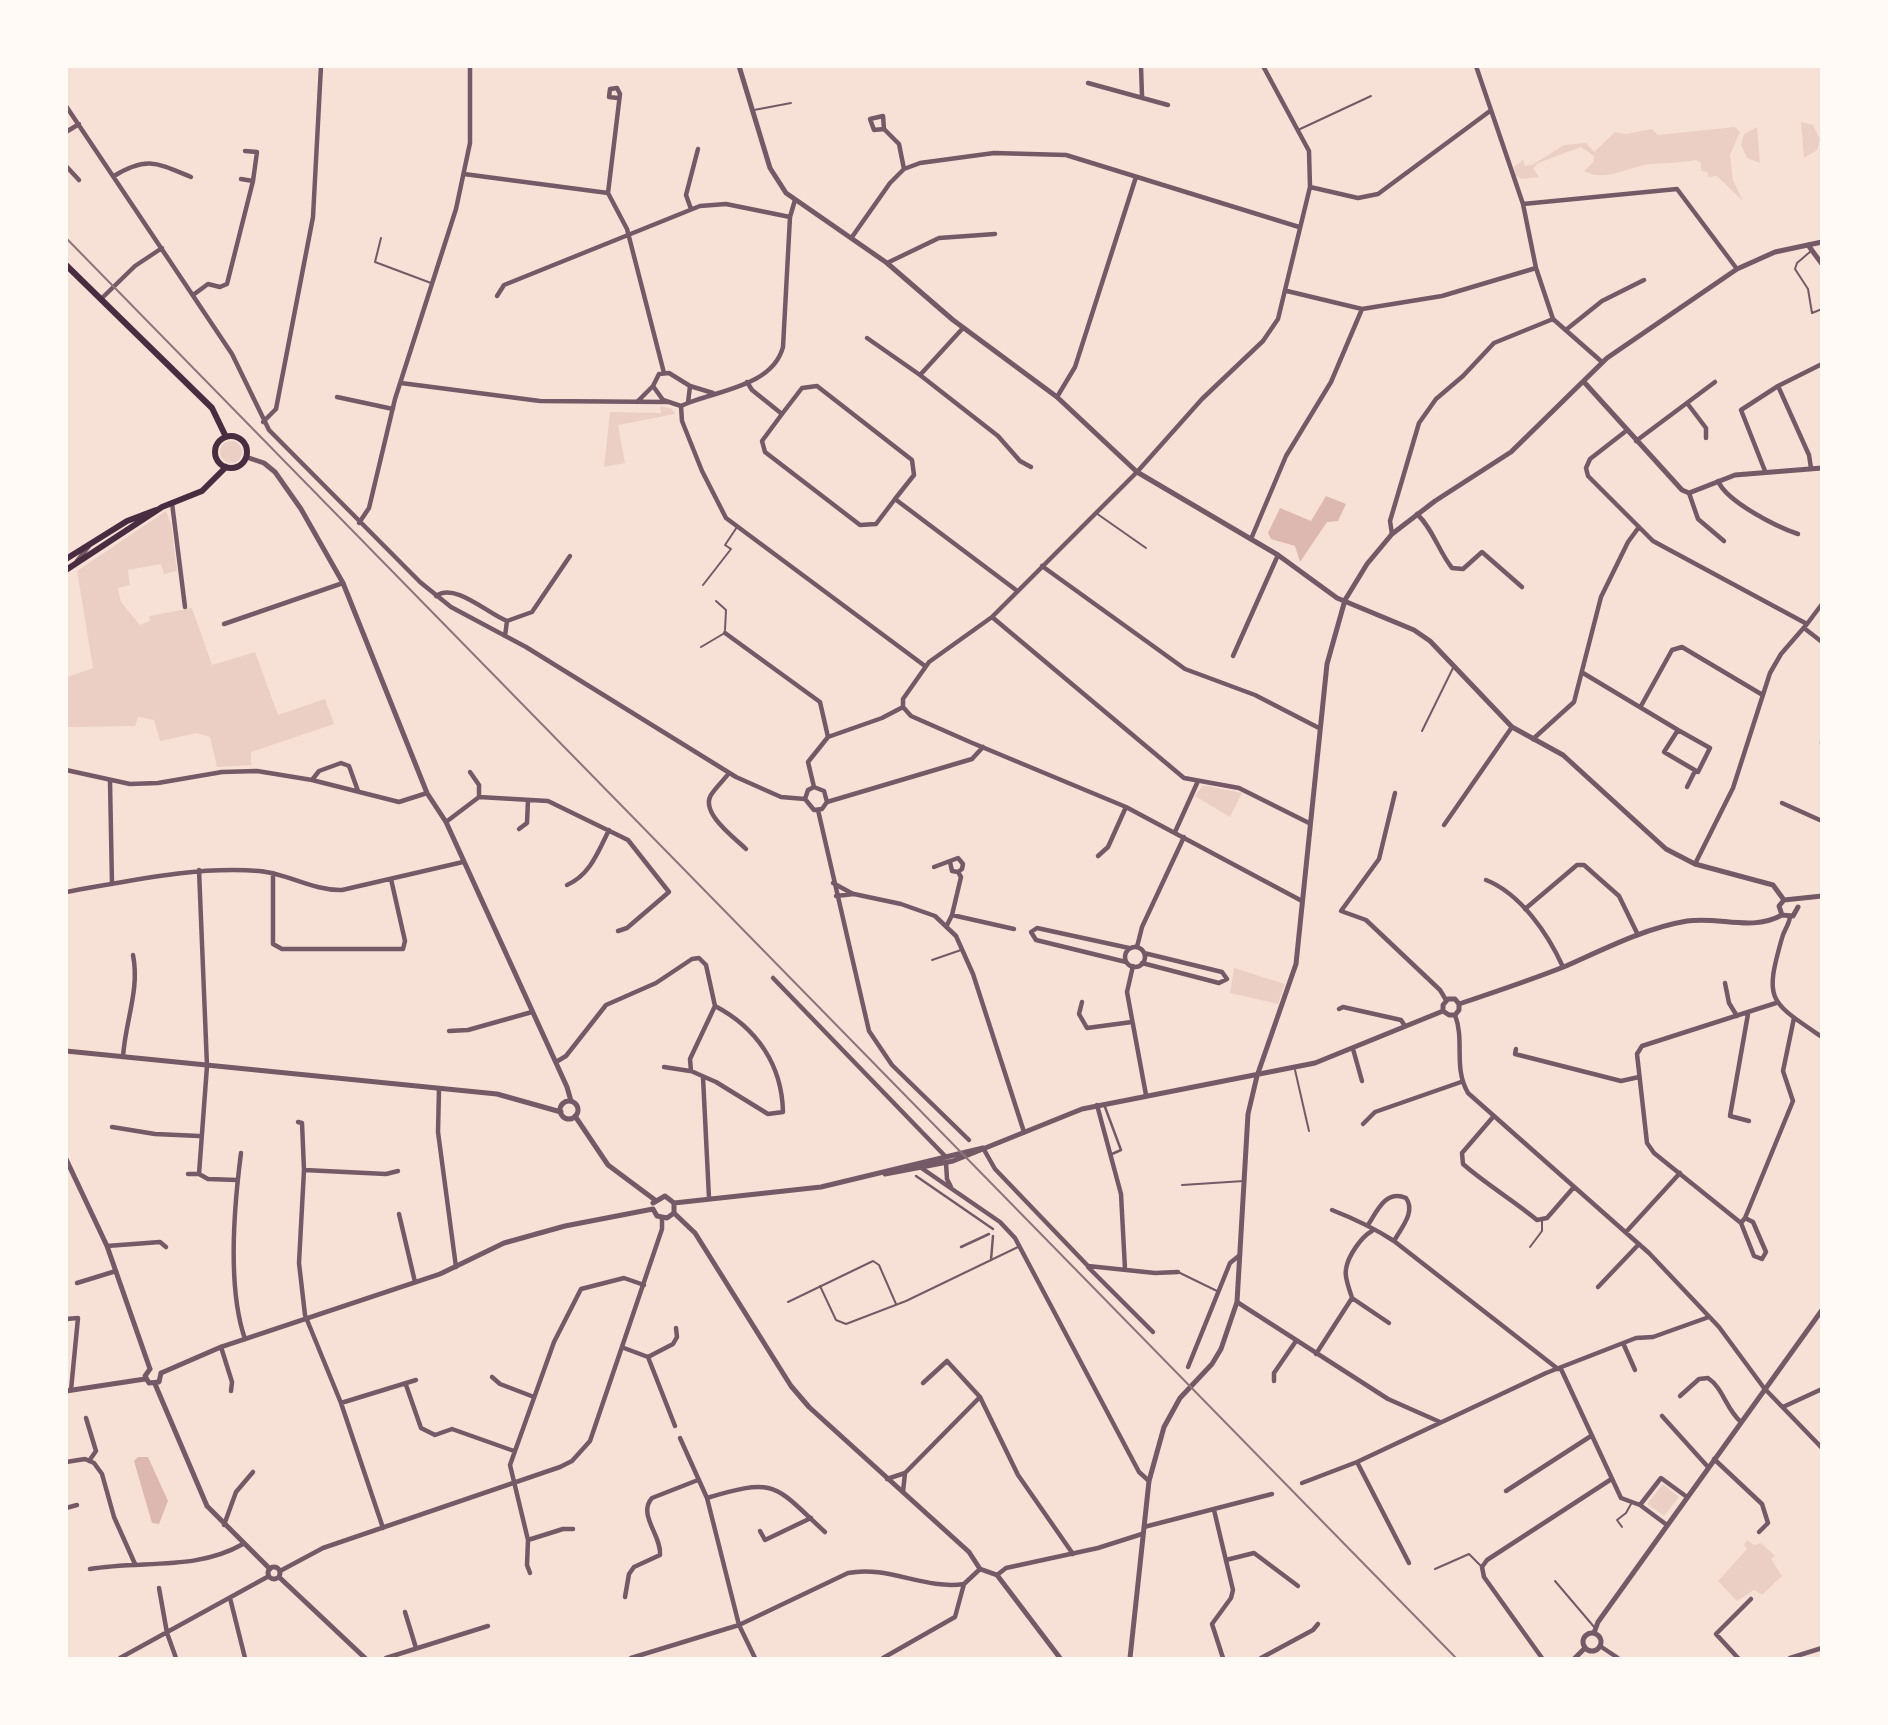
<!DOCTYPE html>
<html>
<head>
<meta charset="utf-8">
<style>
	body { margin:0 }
	#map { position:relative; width:1888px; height:1725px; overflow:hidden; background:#f7e1d7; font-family:Inter,sans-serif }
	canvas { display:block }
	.frame { position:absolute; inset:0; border:68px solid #fffaf5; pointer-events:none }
</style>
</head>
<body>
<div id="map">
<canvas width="1888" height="1725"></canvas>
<div class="frame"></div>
</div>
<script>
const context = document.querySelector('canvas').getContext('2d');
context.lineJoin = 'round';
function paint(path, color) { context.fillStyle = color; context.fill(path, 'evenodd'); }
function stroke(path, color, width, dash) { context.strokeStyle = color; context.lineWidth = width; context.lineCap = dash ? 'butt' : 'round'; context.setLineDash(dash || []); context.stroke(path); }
paint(new Path2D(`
	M1801,122L1813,125L1820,139L1817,150L1804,158Z
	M1735,127L1740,132L1730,155L1733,180L1743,201L1717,176L1708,177V172L1701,171V163L1696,160C1680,163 1666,163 1651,164C1629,166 1606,183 1584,171L1593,162L1594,156L1581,147L1538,163L1533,169L1539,177L1521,179L1515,175L1514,167L1523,160L1525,166L1532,165L1564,145L1586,143L1594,152L1615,132L1626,134L1652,129L1658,135Z
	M1757,127L1760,163L1747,158L1741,145L1744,134Z
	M660,406L671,408L675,414L618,425L625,463L604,467L610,412L661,413Z
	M220 452a11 11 0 1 1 22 0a11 11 0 1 1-22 0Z
	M166,511L171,524L177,571L164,574L161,564L128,570L130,585L118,588L121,602L140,625L150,621L149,616L192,608L212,665L255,652L278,715L325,699L334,724L251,752V765L217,767L210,737L197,733L160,741L154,720L138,717L135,726L67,727V677L93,668L77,571Z
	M1203,785L1242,793L1230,817L1195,796Z
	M1234,968L1285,984L1278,1004L1230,993Z
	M1663,1484L1679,1497L1664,1516L1647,1504Z
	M1747,1540L1754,1545L1761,1543L1775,1556L1771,1559L1782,1576L1762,1595L1754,1590L1737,1601L1718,1581L1747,1549L1744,1545Z`), '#ebcfc5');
paint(new Path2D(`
	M1326,496L1346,504L1338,521L1327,522L1300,562L1295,546L1271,539L1268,533L1280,508L1311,521Z
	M138,1457H148L168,1501L159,1524L152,1523L134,1461Z`), '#dcb8b0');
stroke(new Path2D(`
	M754,110L791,103
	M1298,130L1371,96
	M381,238L375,262L431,283
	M1811,251L1797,263L1795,269L1808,289L1812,313L1822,309
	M1096,513L1146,548
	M703,585L731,549L725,545L737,527
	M716,601L726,610L725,630
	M701,647L723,634
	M1422,731L1453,668
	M932,960L961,950
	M1295,1070L1309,1131
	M1182,1185L1244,1181
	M1530,1247L1542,1231V1220
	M1178,1272L1217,1291
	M820,1286L836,1320L846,1324L906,1301L1018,1247
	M788,1302L873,1261L879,1265L896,1304
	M1622,1527L1617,1520L1626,1513L1631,1504
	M1435,1569L1469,1554L1481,1566
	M1555,1581L1595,1628`), '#755966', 2);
stroke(new Path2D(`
	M1105,1107L1121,1150L1112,1154
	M916,1176L993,1229
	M961,1247L989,1234
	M991,1260L993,1236`), '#755966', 2.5);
stroke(new Path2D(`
	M1141,66L1142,96
	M1476,66L1523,204L1536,268L1553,319L1602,362
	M1088,83L1168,105
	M66,106L232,354L269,430L420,582L451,607L526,647L736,777L781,797L805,799
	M884,129L874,130L870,119L883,116L884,129L899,144L904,169
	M66,132L79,124
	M245,151L257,152L253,181
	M66,166L79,180
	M464,174L608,193L627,229L664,373
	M114,176C147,156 157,163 191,177
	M1310,187L1358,198L1378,194L1490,111
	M608,193L620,94L617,88L610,89L609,97L618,98
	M1523,204L1677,189L1737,269
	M691,209L686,195L698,149
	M852,237L890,183L904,169L920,163L994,153L1066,155L1299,227
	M887,263L939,238L995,234
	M1287,291L1362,309L1442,296L1536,268
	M193,295L208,284L220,287L227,284L253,181L241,179
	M497,296L504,285L700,206L726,204L790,217
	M101,299L135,266L162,248
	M1567,329L1602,301L1644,280
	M867,338L920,375L963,328
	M920,375L998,436L1020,461L1031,467
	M747,382L752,390L782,414L762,441L765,452L860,525L876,524L895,499
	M401,383L540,401L667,402
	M690,386L688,403L681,406L663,400L653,386L659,374L669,373L690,386L713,393
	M1778,386L1809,455L1811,468
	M337,397L393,409
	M1057,397L1075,367L1136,177
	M637,402L653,386
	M688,403C721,390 773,385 783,347L790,217L795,200
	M1687,403L1706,428V438
	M681,406L682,421L702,471L726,518L925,666
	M782,414L802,388L817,386L912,460L914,475L895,499L1016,590
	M263,422L276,409L313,217L321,66
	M1626,431L1590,459L1586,468L1588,476L1653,541L1807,624L1822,604
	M1636,441L1715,382
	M1765,471L1741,410L1778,386L1822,364
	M1718,481C1727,502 1777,527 1798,534
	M1689,493L1698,519L1724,541
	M172,503L185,607
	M1417,514C1433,529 1438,550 1452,568L1463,569L1482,552L1522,587
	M359,523L369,508L395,399L456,209L470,143V66
	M1392,534L1390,521L1419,423L1436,399L1463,376L1494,343L1553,319
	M1251,539L1286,456L1331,382L1362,309
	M77,561L89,546
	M1042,566L1185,669L1255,695L1319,728
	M436,596C455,582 488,614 507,621L532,612L570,556
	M992,617L1184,778L1239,788L1309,823
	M224,624L343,583
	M1804,628L1822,642
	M725,633L820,702L828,737
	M505,636L507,621
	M1233,656L1278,555
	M1583,673L1678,730
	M1641,706L1672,650L1682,647L1761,694
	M903,707L911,716L970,742L1126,807L1302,901
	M1678,730L1710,748L1698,772L1664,752Z
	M1533,739L1574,702L1601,597L1628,542L1639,527
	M1822,742V743
	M66,770L130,784L158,783L222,772L257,771L312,780L399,802L427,793
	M470,772L479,785V797
	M729,773C724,780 716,787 711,795C700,813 735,838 746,849
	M312,780L319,771L341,763L349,766L358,791
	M110,781L112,884
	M814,787L808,762L828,737L882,718L903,707V699L929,662L992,617L1137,472L1202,399L1263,341L1278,319L1310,187L1309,151L1263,66
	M814,787L824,791L827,802
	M1687,787L1695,771
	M1395,793L1379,859L1341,911L1366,920L1440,990L1446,1000
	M805,799L814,810L822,809L827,802
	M805,799L808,790L814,787
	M827,802L972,759L983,747
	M1782,803L1822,821
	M818,810L869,1031L892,1065L969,1140
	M446,822L479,797L548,801L628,840L669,892L627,928L618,931
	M1444,825L1512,727
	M519,829L527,823L528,800
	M1175,832L1198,781
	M1098,856L1108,847L1126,807
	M1695,864L1733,788L1770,673L1781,654L1807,624
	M934,867L958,858L963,864L962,869L958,872L952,871L950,862
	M199,870L207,1066L199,1174L208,1179L237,1180
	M273,873V944L282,949H403L405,941L391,879
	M1486,880C1521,894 1548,934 1563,967
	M833,883L853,894
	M567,885C590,875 598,852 609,830
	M66,892C130,881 194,866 259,871C287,873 313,891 342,890L463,862
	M836,896L854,894L901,904L935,916L956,936L973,974L1024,1132
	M1525,909L1577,865H1584L1619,896L1638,935
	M952,915L961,877L958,872
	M1790,917C1789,925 1784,930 1782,938C1764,1001 1769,1001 1822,1037
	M947,925L952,915L1014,929
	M1137,947L1142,927L1184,837
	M1125 957a10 10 0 1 1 20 0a10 10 0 1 1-20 0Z
	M1126,962L1036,940L1031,932L1037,928L1129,948
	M1142,963L1219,983L1227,979L1222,972L1144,953
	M1133,966L1127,992L1146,1095
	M773,978L946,1157
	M1725,983L1729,1003L1737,1016
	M1082,1002L1079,1014L1087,1028L1132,1022
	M1339,1009L1343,1007L1401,1020L1405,1026
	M1748,1014L1730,1116L1749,1121
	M1455,1015C1465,1041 1453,1067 1468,1093L1649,1253L1719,1327L1764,1388L1822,1448
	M449,1031L468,1030L532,1012
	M1353,1049L1362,1081
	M1516,1049L1515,1054L1621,1081L1639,1077
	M123,1057C125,1022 140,990 133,955
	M556,1062L566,1056L606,1005L656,983L692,959L699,958L706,965L715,1006L690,1059L691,1071L716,1082L768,1114L783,1112C782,1065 757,1028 715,1006
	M664,1067L690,1071
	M703,1077L709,1198
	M439,1089L438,1132L456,1267
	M1097,1105L1121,1194L1125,1269
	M1493,1117L1462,1153L1463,1164C1487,1185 1513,1200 1537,1220L1547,1218L1574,1187
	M298,1122L302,1123L304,1170L299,1263L305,1315L341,1403L383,1528
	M1363,1124L1375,1112L1461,1082
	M112,1127L155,1134L199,1136
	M983,1148L995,1169L1088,1266L1155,1273L1178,1272
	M241,1153C234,1207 227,1287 245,1339
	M946,1163L947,1179L951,1187
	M920,1167L1000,1222L1015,1238L1139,1472L1149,1481
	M304,1170L386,1174L398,1171
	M188,1174H199
	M1332,1210C1355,1219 1374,1228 1394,1241L1558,1369
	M399,1214L415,1282
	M1745,1218L1793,1101L1783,1071L1794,1018
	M1741,1223L1745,1218L1753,1222L1766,1252L1762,1259L1754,1256L1741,1223L1654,1153L1647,1143L1637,1054L1642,1046L1776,1003
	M1368,1225C1377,1211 1386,1189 1406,1198C1416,1212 1401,1228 1394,1241
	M1626,1232L1680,1173
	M107,1246L160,1242L166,1247
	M1088,1267L1153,1332
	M77,1283L116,1271
	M1598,1287L1639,1244
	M1352,1298L1389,1323
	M1237,1302L1388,1399L1440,1422
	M66,1319L78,1318L71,1390
	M1623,1343L1635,1370
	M221,1347L232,1382L231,1391
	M624,1348L648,1357L675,1426
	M1316,1354L1352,1298C1350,1290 1344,1278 1346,1269C1348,1256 1361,1237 1372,1231
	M648,1357L673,1344L677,1337L676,1328
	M1188,1367L1230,1263L1240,1255
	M1561,1369L1621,1498L1640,1505L1667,1525
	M492,1377L500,1384L534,1397
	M1274,1381V1373L1296,1341
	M923,1383L947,1361L980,1397L1018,1475L1073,1554
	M406,1385L421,1428L435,1435L452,1429L514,1451
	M1680,1396L1699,1379L1708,1378C1723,1388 1726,1409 1741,1422
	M341,1403L416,1380
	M1783,1407L1822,1389
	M1662,1416L1708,1467
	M86,1418L96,1451L89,1461
	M680,1438L707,1498L739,1625L848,1573C888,1565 924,1590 964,1584
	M1714,1459L1762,1504L1768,1523L1759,1532
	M66,1462L85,1459L94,1463L102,1474L114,1517L135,1564
	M1357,1462L1409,1563
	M887,1479L905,1473L980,1397
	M1302,1483L1357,1462L1546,1373L1636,1338L1653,1337L1709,1317
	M1506,1491L1591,1436
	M903,1492L905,1473
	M707,1498C777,1477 774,1485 825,1532
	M1640,1505L1661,1478L1687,1497
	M66,1508L77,1505
	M1214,1510L1233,1590L1231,1598L1212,1624L1223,1658
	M224,1525L236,1492L253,1472
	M1144,1527L1272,1494
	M760,1531L765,1540L811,1518
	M528,1540L563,1529H573
	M1226,1560L1254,1553L1298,1586
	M90,1569C142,1560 196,1571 243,1544
	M280,1571L323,1548L560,1467L572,1461L590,1441L662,1229V1218
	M530,1573L527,1565L528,1540L510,1465L554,1342L581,1289L624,1278L644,1285
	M997,1575L1006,1568L1098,1548L1142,1534
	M159,1588L167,1633L176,1658
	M625,1597L629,1574L634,1567L660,1555C662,1536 637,1514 652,1498L698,1480
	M230,1598L245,1658
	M405,1612L416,1648
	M1600,1646L1618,1658
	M120,1658L269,1576
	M386,1658L488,1626
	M631,1658L739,1625L755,1658
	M883,1658L955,1617L964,1584L980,1569
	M1261,1658L1313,1630L1318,1624
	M1542,1658L1484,1577L1482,1567L1487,1560L1610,1480
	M1738,1658L1716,1634L1751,1599
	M1790,1658L1822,1648`), '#755966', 4.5);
stroke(new Path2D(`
	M739,66L770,168L786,193L887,263L953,320L1057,397L1137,472L1278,555L1337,598L1414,630L1430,641L1512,727L1563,755L1666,849L1695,864L1773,885L1784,900
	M1808,245L1822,264
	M1584,382L1682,490L1689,493L1735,475L1822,468
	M246,457L264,463L275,472L301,509L343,583L427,793L446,822L567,1087L571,1101
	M1784,900L1822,896
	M1782,915L1793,916L1798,907
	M1782,915L1779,906L1784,900
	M1459,1004C1495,992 1531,980 1566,966C1604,949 1645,928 1687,921C1720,916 1751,932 1782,915
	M1443,1011L1449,1015H1455L1459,1010V1004
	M1443,1011V1005L1448,999H1455L1459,1004
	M66,1051L497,1094L561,1112
	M560 1110a9 9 0 1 1 18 0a9 9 0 1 1-18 0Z
	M575,1116L608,1165L655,1200
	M66,1159L107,1246L150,1369
	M885,1174L953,1161L1082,1109L1315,1063L1443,1011
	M653,1203L665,1196L674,1203
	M674,1203L821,1187L983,1148
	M653,1209L657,1216L667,1218L674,1213V1203
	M674,1213L695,1233L791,1386L809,1407L969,1552L980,1569L997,1575L1060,1658
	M150,1369L145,1376L149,1383L159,1382L161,1373
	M161,1373L221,1347L440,1274L504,1243L565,1226L653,1209
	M155,1384L207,1506L270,1569
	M66,1391L145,1379
	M268 1573a6 6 0 1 1 12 0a6 6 0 1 1-12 0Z
	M279,1577L365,1658
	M1583 1642a9 9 0 1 1 18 0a9 9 0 1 1-18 0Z
	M1594,1633L1598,1622L1822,1310
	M1130,1658L1149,1481L1164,1427L1180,1398L1212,1364L1221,1349L1237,1302L1248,1114L1257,1076L1296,964L1327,664L1345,600L1367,564L1392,534L1435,501L1511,452L1607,358L1737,269L1775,252L1822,242
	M1575,1658L1585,1648`), '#755966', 5);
stroke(new Path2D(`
	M66,265L212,408L226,437
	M215 452a16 16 0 1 1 32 0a16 16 0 1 1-32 0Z
	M66,559L127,521L156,510
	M66,570L162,507L202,491L226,467`), '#4a2c40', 6);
stroke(new Path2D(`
	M66,238L1456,1658`), '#8f747c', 2);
</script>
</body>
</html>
